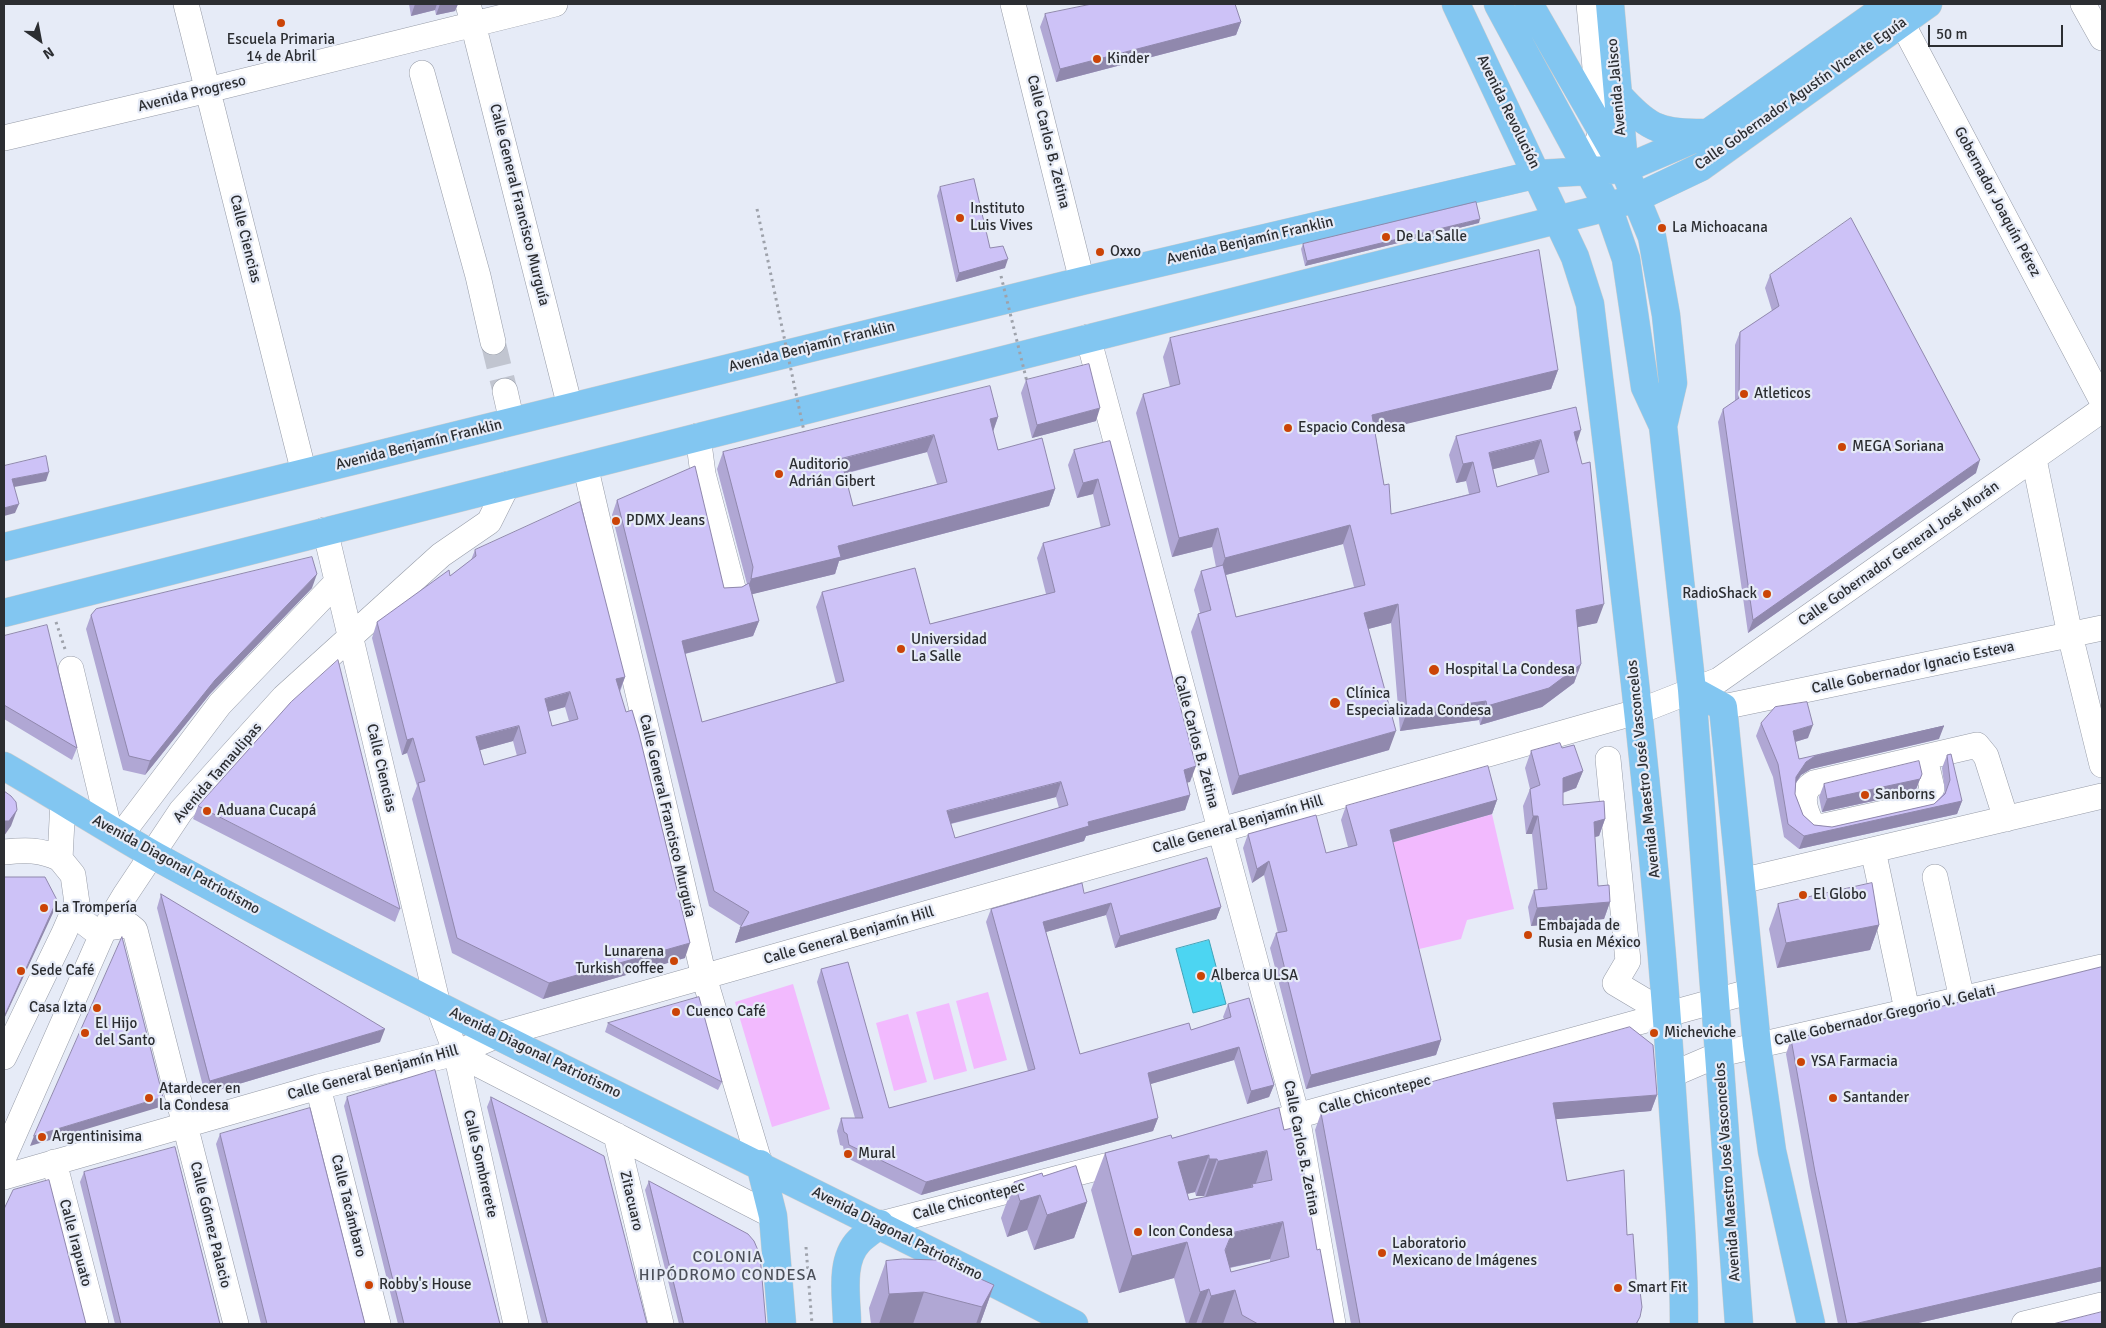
<!DOCTYPE html>
<html>
<head>
<meta charset="utf-8">
<style>
	body { margin:0 }
	#map { position:relative; width:2106px; height:1328px; overflow:hidden; background:#e6ebf7; font-family:Signika,sans-serif }
	canvas { display:block }
	.frame { position:absolute; inset:0; border:5px solid #2c2e32; pointer-events:none }
	.north { position:absolute; left:15px; top:15px; width:50px; height:50px; -webkit-text-stroke:4px #e6ebf7; paint-order:stroke; rotate:147deg; font-size:14px; font-weight:700; line-height:20px; text-align:center; color:#2c2e32 }
	.north::after { content:''; display:block; margin:auto; width:18px; height:22px; background:#2c2e32; clip-path:polygon(50% 0,100% 100%,50% 72%,0 100%) }
	.scale { position:absolute; left:1928px; top:25px; width:135px; height:22px; box-sizing:border-box; border:2px solid #2c2e32; border-top:0; padding-left:6px; font-size:15px; line-height:18px; white-space:nowrap; color:#2c2e32; -webkit-text-stroke:4px #e6ebf7; paint-order:stroke }
</style>
</head>
<body>
<div id="map">
<canvas width="2106" height="1328"></canvas>
<div class="frame"></div>
<div class="north">N</div>
<div class="scale">50 m</div>
</div>
<script>
const context = document.querySelector('canvas').getContext('2d');
context.lineJoin = 'round';
function paint(path, color) { context.fillStyle = color; context.fill(path, 'evenodd'); }
function stroke(path, color, width, dash) { context.strokeStyle = color; context.lineWidth = width; context.lineCap = dash ? 'butt' : 'round'; context.setLineDash(dash || []); context.stroke(path); }
function label(font, color, halo, rows, align = 'center') {
  context.font = font + ' Signika,sans-serif'; context.lineWidth = 4.5; context.setLineDash([]); context.textBaseline = 'middle'; context.strokeStyle = halo; context.fillStyle = color; for (const [text, x, y, turn = 0] of rows) {
    context.save(); context.translate(x, y); context.rotate((+turn || 0) * Math.PI / 180); context.textAlign = isNaN(turn) ? turn : align; if (halo) context.strokeText(text, 0, 0); context.fillText(text, 0, 0); context.restore();
  }
}
paint(new Path2D(`
	M1492,814L1514,909L1467,920L1461,939L1411,951L1384,845Z
	M793,984L830,1109L772,1127L735,1002Z
	M988,992L1007,1060L974,1069L956,1001Z
	M949,1003L967,1071L934,1080L916,1012Z
	M908,1014L927,1082L894,1091L876,1023Z`), '#f2bafe');
const water = new Path2D(`
	M1209,940L1226,1004L1193,1013L1176,949Z`);
paint(water, '#4cd5f2');
stroke(water, '#42a3b8', 1);
stroke(new Path2D(`
	M493,342L505,391`), '#c1c5d0', 25, [25, 12]);
const minor = new Path2D(`
	M186,4L304,473
	M468,4L570,407
	M1013,4L1082,281
	M2083,4L2102,38
	M1893,6L2102,401
	M422,73L478,276L493,342
	M4,138L208,90L555,4
	M1588,171L1601,131L1589,4
	M1088,337L1297,1116L1333,1324
	M505,391L512,422
	M698,436L703,474L733,588
	M2034,459L2070,635L2102,765
	M585,465L704,977L760,1164
	M325,530L438,1005L456,1053L516,1324
	M71,669L109,828
	M1723,707L2102,628
	M1925,758L1932,788L1927,801L1921,805L1824,826H1817L1811,822C1804,808 1799,791 1814,783L1977,745L1986,756L2006,819
	M1608,759L1628,961L1615,983L1667,1014
	M121,835L220,704L337,582
	M1873,850L1907,1010
	M4,852C24,850 41,849 60,859
	M1935,877L1962,999
	M1741,881L2102,796
	M72,913L94,930L129,925L135,930L236,1324
	M456,1053L773,1216
	M4,1057L64,933L77,903L73,875L60,859L63,801
	M1671,1075L1720,1054L2102,967
	M318,1087L378,1324
	M1282,1120L1752,991
	M616,1135L661,1324
	M4,1157L104,930L125,895L181,811L284,697L441,555L489,522L508,484
	M54,1162L96,1324
	M4,1177L318,1087L456,1053L498,1035L1640,711L1719,680L2102,410
	M880,1224L1132,1159
	M2024,1324L2102,1305`);
const major = new Path2D(`
	M1456,4L1575,257L1590,304C1621,561 1654,819 1671,1077C1676,1160 1684,1242 1684,1324
	M1498,4L1608,207L1626,259L1645,387L1663,426L1692,690L1739,1324
	M1529,4L1624,169L1652,237L1666,315L1673,383L1663,426
	M1610,4L1624,163
	M1618,95C1646,126 1658,134 1702,133
	M4,547L1082,281L1538,174L1624,169L1708,133L1890,4
	M4,613L1608,207L1638,197L1701,167L1928,4
	M1692,690L1723,707L1757,1045L1772,1151L1811,1324
	M4,766C54,795 104,827 155,856C456,1022 769,1167 1074,1324
	M760,1164L773,1216L782,1324
	M847,1324C847,1299 839,1261 859,1241C865,1235 873,1230 880,1224`);
stroke(minor, '#979ca8', 26);
stroke(major, '#cccdce', 29);
stroke(new Path2D(`
	M56,622L65,649
	M806,1247L812,1324`), '#9ea2ab', 3, [2.5, 4]);
stroke(minor, '#fff', 25);
stroke(major, '#82c6f1', 28);
stroke(new Path2D(`
	M757,209L805,436
	M1001,276L1027,382`), '#9ea2ab', 3, [2.5, 4]);
paint(new Path2D(`
	M409,4H458L455,11L436,15L435,10L411,16Z
	M1045,14L1241,22L1236,35L1056,82L1040,27Z
	M940,187L990,248L1005,268L956,282L937,196Z
	M1479,223L1305,266L1301,249L1303,244Z
	M1770,275L1976,473L1748,633L1718,422L1723,409L1735,401V345L1740,332L1772,311L1765,288Z
	M1170,338L1558,370L1551,389L1375,431L1384,485L1391,514L1469,494L1466,481L1456,483L1449,455L1456,436L1576,407L1577,443L1597,623L1577,627L1581,664L1574,683L1542,707L1480,725L1479,720L1400,731L1391,623L1368,629L1389,750L1232,795L1191,632L1198,614L1200,613L1194,590L1201,571L1216,567L1212,547L1172,557L1136,413L1143,394L1170,387L1163,357ZM1534,459L1538,475L1497,487L1493,469ZM1343,544L1354,587L1236,617L1226,575Z
	M1026,380L1096,421L1032,438L1021,393Z
	M998,417L993,432L998,450L1055,489L1049,506L839,561L835,574L752,594L759,621L753,636L685,654L702,722L836,683L816,607L822,592L930,624L1046,594L1037,558L1043,543L1101,528L1093,494L1077,498L1068,465L1074,450L1110,441L1190,782H1187L1190,795L1185,810L1086,836L1084,841L735,943L741,926L709,906L612,515L617,500L724,588L742,587L747,584L717,469L723,452ZM927,452L937,484L853,506L844,474ZM1056,797L1059,808L955,838L951,824Z
	M475,550L625,677L620,692L685,958L543,999L452,953L412,799L417,786L407,753L402,755L372,638L377,622L450,576L471,560ZM565,707L569,721L552,726L548,712ZM513,741L517,756L484,765L480,750Z
	M312,588L210,694L145,775L123,770L86,629L91,615Z
	M4,636L77,748L72,760L4,719Z
	M1761,723L1808,738L1795,742L1799,759L1939,739L1811,769L1801,775L1796,783L1795,794L1803,815L1814,825L1832,827L1934,804L1945,792L1942,768L1947,755L1962,801L1957,814L1799,849L1784,837L1773,777L1756,736Z
	M1562,748L1583,771L1576,788L1563,793V805L1605,819L1599,836L1594,837L1598,886L1610,902L1604,919L1531,926L1528,907L1534,890H1538L1532,834H1526L1523,806L1530,789L1525,768L1531,751Z
	M1922,774L1915,792L1822,812L1819,797L1824,784Z
	M1497,800L1492,814L1392,842L1441,1040L1436,1055L1306,1089L1270,948L1276,933H1278L1264,875L1252,883L1243,848L1248,834L1326,853L1348,847L1341,820L1346,806Z
	M198,806L400,909L395,922L193,819Z
	M1084,893L1221,907L1216,919L1115,948L1106,915L1046,932L1080,1054L1191,1030L1224,1019L1223,1017L1228,1004L1274,1085L1269,1097L1247,1104L1234,1060L1150,1084L1158,1118L1153,1131L921,1195L845,1157L843,1146L840,1145L837,1131L841,1118H855L817,982L821,969L889,1108L1028,1071L986,922L991,909Z
	M161,894L380,1042L205,1094L157,908Z
	M1778,904L1879,925L1870,950L1777,968L1769,929Z
	M2102,967V1281L1914,1324H1838L1810,1187L1786,1054L1791,1039L1952,1004Z
	M608,1023L722,1082L718,1090L605,1032Z
	M1657,1095L1651,1111L1556,1119L1567,1181L1627,1235L1640,1317L1637,1324H1351L1315,1130L1321,1113Z
	M347,1097L500,1324H398L344,1106Z
	M491,1097L647,1324H542L487,1107Z
	M1284,1130L1317,1250L1334,1324H1186L1174,1278L1119,1293L1091,1190L1105,1153L1172,1138ZM1195,1192L1196,1196H1204L1205,1197L1189,1200L1187,1194ZM1270,1259V1262L1231,1272L1230,1268Z
	M220,1134L365,1324H261L216,1144Z
	M84,1172L220,1324H115L80,1182Z
	M1043,1176L1087,1202L1074,1238L1034,1250L1027,1230L1007,1237L1001,1218L1014,1182Z
	M649,1181L766,1324H679L645,1190Z
	M886,1261L994,1285L980,1324H871L869,1308Z`), '#b0a7d4');
paint(new Path2D(`
	M415,4H437L435,10L411,16Z
	M440,4H458L455,11L436,15Z
	M1241,22L1236,35L1056,82L1060,69Z
	M1480,219L1479,223L1305,266L1307,261Z
	M1008,259L1005,268L956,282L959,273Z
	M1558,370L1551,389L1365,434L1372,415Z
	M1100,408L1096,421L1032,438L1037,425Z
	M998,417L992,434L990,419Z
	M1581,430L1575,449L1574,432Z
	M934,435L927,452L834,476L841,459Z
	M1541,440L1534,459L1482,472L1489,453Z
	M1980,460L1976,473L1748,633L1753,620Z
	M1473,462L1466,481L1456,483L1463,464Z
	M49,472L46,481L9,488L12,479Z
	M1098,479L1093,494L1077,498L1083,483Z
	M1055,489L1049,506L839,561L835,574L745,596L751,579L838,546Z
	M19,504L15,513L4,516V508Z
	M1350,525L1343,544L1218,577L1225,558Z
	M1218,528L1212,547L1172,557L1179,538Z
	M317,574L312,588L210,694L145,775L150,761L215,680Z
	M1398,604L1391,623L1357,632L1364,613Z
	M1604,604L1597,623L1569,629L1576,610Z
	M759,621L753,636L676,656L682,641Z
	M1581,664L1574,683L1542,707L1480,725L1487,706Z
	M625,677L619,692L616,679Z
	M570,692L565,707L539,714L545,699Z
	M1486,701L1479,720L1400,731L1407,712Z
	M1813,725L1808,738L1788,744L1793,731Z
	M519,726L513,741L470,753L476,737Z
	M1944,726L1939,739L1811,769L1801,775L1791,790L1796,777L1806,762L1815,756Z
	M1396,731L1389,750L1232,795L1239,776Z
	M413,738L407,753L402,755L407,740Z
	M1196,766L1190,782L1178,785L1184,770Z
	M1583,771L1576,788L1556,795L1563,778Z
	M1920,779L1915,792L1822,812L1827,799Z
	M1061,782L1056,797L941,826L947,811Z
	M1190,795L1185,810L1086,836L1084,841L735,943L740,928L1088,822Z
	M1497,800L1492,814L1384,845L1390,830Z
	M1962,801L1957,814L1799,849L1804,836Z
	M17,810L11,826L4,836V821Z
	M1533,816H1538L1532,834H1526Z
	M1605,819L1599,836L1587,839L1594,822Z
	M1269,861L1264,875L1252,883L1257,869Z
	M57,900L53,913L4,1019V1017Z
	M1610,902L1604,919L1531,926L1537,908Z
	M1111,903L1106,915L1039,934L1043,922Z
	M1221,907L1216,919L1115,948L1120,936Z
	M1879,925L1870,950L1777,968L1786,943Z
	M690,943L685,958L543,999L549,983Z
	M385,1029L380,1042L205,1094L210,1081Z
	M1441,1040L1436,1055L1306,1089L1311,1075Z
	M1239,1047L1234,1060L1144,1086L1148,1073Z
	M1274,1085L1269,1097L1247,1104L1251,1091Z
	M1657,1095L1651,1111L1547,1120L1553,1103Z
	M163,1097L160,1107L30,1146L34,1136Z
	M1158,1118L1153,1131L921,1195L926,1182Z
	M1267,1151L1254,1188L1252,1184L1251,1189L1205,1198L1218,1161Z
	M1209,1155L1195,1192L1165,1199L1178,1162Z
	M1209,1159H1217L1204,1196H1196Z
	M1040,1195L1027,1230L1007,1237L1020,1201Z
	M1087,1202L1074,1238L1034,1250L1047,1215Z
	M1283,1222L1270,1259L1218,1270L1232,1233Z
	M1187,1242L1174,1278L1119,1293L1132,1256Z
	M2102,1267V1281L1914,1324H1854Z
	M994,1285L980,1324H976L982,1307Z
	M1209,1289L1196,1324H1188L1200,1292Z
	M1235,1290L1223,1324H1201L1211,1296Z
	M924,1292L913,1324H879L889,1294Z`), '#9088ad');
const building = new Path2D(`
	M1092,4H1235L1241,22L1060,69L1045,14Z
	M974,179L990,248L1003,246L1008,259L959,273L940,187Z
	M1476,202L1480,219L1307,261L1303,244Z
	M1851,218L1980,460L1753,620L1723,409L1739,398L1740,332L1779,306L1770,275Z
	M1539,250L1558,370L1372,415L1384,485L1389,484L1391,514L1480,492L1473,462L1463,464L1456,436L1576,407L1581,430L1574,432L1582,464L1590,462L1604,604L1576,610L1581,664L1549,688L1487,706L1486,701L1407,712L1398,604L1364,613L1396,731L1239,776L1198,614L1211,610L1201,571L1223,565L1236,617L1365,585L1350,525L1225,558L1218,528L1179,538L1143,394L1180,384L1170,338ZM1541,440L1549,472L1497,487L1489,453Z
	M1089,364L1100,408L1037,425L1026,380Z
	M990,386L998,417L990,419L998,450L1042,438L1055,489L838,546L841,557L751,579L753,567L723,452ZM934,435L947,482L853,506L841,459Z
	M1110,441L1196,766L1184,770L1190,795L1088,822L1089,826L740,928L749,912L714,891L617,500L695,466L724,588L742,587L749,583L759,621L682,641L702,722L844,681L822,592L915,568L930,624L1055,592L1043,543L1110,525L1098,479L1083,483L1074,450ZM1061,782L1068,805L955,838L947,811Z
	M46,456L49,472L12,479L19,504L4,508V466Z
	M580,502L625,677L616,679L626,712L632,710L639,734L690,943L549,983L457,938L418,783L425,781L413,738L407,740L377,622L449,570L450,576L476,556L475,550ZM570,692L578,719L552,726L545,699ZM519,726L526,753L484,765L476,737Z
	M312,557L317,574L215,680L150,761L129,756L91,615L96,609Z
	M47,625L77,748L4,705V636Z
	M338,660L400,909L198,806L291,702Z
	M1807,702L1813,725L1793,731L1799,759L1944,726L1815,756L1806,762L1796,777L1795,794L1803,815L1814,825L1832,827L1934,804L1945,794L1950,780L1947,755L1951,754L1962,801L1804,836L1788,824L1778,764L1761,723L1775,707Z
	M1560,743L1562,748L1574,745L1583,771L1563,778V805L1604,801L1605,819L1594,822L1598,886L1609,885L1610,902L1537,908L1534,890L1547,889L1538,816H1533L1530,789L1540,785L1531,751Z
	M1919,761L1922,774L1920,779L1827,799L1824,784Z
	M1488,766L1497,800L1390,830L1441,1040L1311,1075L1276,933L1287,931L1269,861L1257,869L1248,834L1316,815L1326,853L1357,845L1346,806Z
	M4,791L11,796L16,802L17,810L9,821H4Z
	M1207,858L1221,907L1120,936L1111,903L1043,922L1080,1054L1189,1023L1191,1030L1231,1017L1228,1004L1249,998L1274,1085L1251,1091L1239,1047L1148,1073L1158,1118L926,1182L849,1145L847,1134L844,1132L841,1118H863L821,969L848,962L889,1108L1035,1069L991,909L1082,883L1084,893Z
	M4,877H45L57,900L4,1017Z
	M1872,883L1879,925L1786,943L1778,904Z
	M161,894L385,1029L210,1081Z
	M122,937L163,1097L34,1136Z
	M2102,967V1267L1854,1324H1847L1815,1172L1791,1039L1952,1004Z
	M699,997L722,1082L608,1023Z
	M1630,1027L1653,1045L1657,1095L1553,1103L1567,1181L1624,1170L1627,1235L1633,1234L1637,1292L1640,1291L1642,1307L1640,1317L1636,1324H1360L1321,1113Z
	M435,1070L500,1324H404L347,1097Z
	M491,1097L604,1156L647,1324H548Z
	M310,1108L365,1324H267L220,1134Z
	M1279,1108L1284,1130L1296,1127L1317,1250L1320,1249L1334,1324H1258L1242,1315L1235,1290L1211,1296L1209,1289L1200,1292L1187,1242L1132,1256L1105,1153L1171,1135L1172,1138ZM1267,1151L1272,1180L1252,1184L1253,1187L1189,1200L1178,1162L1209,1155V1159H1217L1218,1161ZM1283,1222L1289,1257L1231,1272L1225,1250L1232,1233Z
	M175,1147L220,1324H121L84,1172Z
	M1076,1166L1087,1202L1047,1215L1040,1195L1020,1201L1014,1182L1042,1173L1043,1176Z
	M49,1180L86,1324H4V1209L13,1190Z
	M649,1181L748,1234L754,1241L760,1255L766,1324H684Z
	M903,1259L938,1260L994,1285L982,1307L924,1292L889,1294L886,1261Z
	M2102,1312V1324H2053Z`);
paint(building, '#cdc2f7');
stroke(building, '#9088ad', 1);
for (const [x, y, r, color] of [
	[281,23,5,"#cb4407"],
	[1097,59,5,"#cb4407"],
	[960,218,5,"#cb4407"],
	[1662,228,5,"#cb4407"],
	[1386,237,5,"#cb4407"],
	[1100,252,5,"#cb4407"],
	[1744,394,5,"#cb4407"],
	[1288,428,5,"#cb4407"],
	[1842,447,5,"#cb4407"],
	[779,474,5,"#cb4407"],
	[616,521,5,"#cb4407"],
	[1767,594,5,"#cb4407"],
	[901,649,5,"#cb4407"],
	[1434,670,6,"#cb4407"],
	[1335,703,6,"#cb4407"],
	[1865,795,5,"#cb4407"],
	[207,811,5,"#cb4407"],
	[1803,895,5,"#cb4407"],
	[44,908,5,"#cb4407"],
	[1528,935,5,"#cb4407"],
	[674,961,5,"#cb4407"],
	[21,971,5,"#cb4407"],
	[1201,976,5,"#cb4407"],
	[97,1008,5,"#cb4407"],
	[676,1012,5,"#cb4407"],
	[85,1033,5,"#cb4407"],
	[1654,1033,5,"#cb4407"],
	[1801,1062,5,"#cb4407"],
	[149,1098,5,"#cb4407"],
	[1833,1098,5,"#cb4407"],
	[42,1137,5,"#cb4407"],
	[848,1154,5,"#cb4407"],
	[1138,1232,5,"#cb4407"],
	[1382,1253,5,"#cb4407"],
	[369,1285,5,"#cb4407"],
	[1618,1288,5,"#cb4407"]
]) { const dot = new Path2D(); dot.arc(x, y, r, 0, 2 * Math.PI); context.fillStyle = color; context.fill(dot); stroke(dot, '#e6ebf7', 2); }
label('15px', '#2c2e32', '#e6ebf7', [
	["Escuela Primaria",281,40,"center"],
	["14 de Abril",281,57,"center"],
	["Kinder",1107,59],
	["Instituto",970,209],
	["Luis Vives",970,226],
	["La Michoacana",1672,228],
	["De La Salle",1396,237],
	["Oxxo",1110,252],
	["Atleticos",1754,394],
	["Espacio Condesa",1298,428],
	["MEGA Soriana",1852,447],
	["Auditorio",789,465],
	["Adrián Gibert",789,482],
	["PDMX Jeans",626,521],
	["RadioShack",1757,594,"right"],
	["Universidad",911,640],
	["La Salle",911,657],
	["Hospital La Condesa",1445,670],
	["Clínica",1346,694],
	["Especializada Condesa",1346,711],
	["Sanborns",1875,795],
	["Aduana Cucapá",217,811],
	["El Globo",1813,895],
	["La Trompería",54,908],
	["Embajada de",1538,926],
	["Rusia en México",1538,943],
	["Lunarena",664,952,"right"],
	["Turkish coffee",664,969,"right"],
	["Sede Café",31,971],
	["Alberca ULSA",1211,976],
	["Casa Izta",87,1008,"right"],
	["Cuenco Café",686,1012],
	["El Hijo",95,1024],
	["del Santo",95,1041],
	["Micheviche",1664,1033],
	["YSA Farmacia",1811,1062],
	["Atardecer en",159,1089],
	["la Condesa",159,1106],
	["Santander",1843,1098],
	["Argentinisima",52,1137],
	["Mural",858,1154],
	["Icon Condesa",1148,1232],
	["Laboratorio",1392,1244],
	["Mexicano de Imágenes",1392,1261],
	["Robby's House",379,1285],
	["Smart Fit",1628,1288]
], 'left');
label('15px', '#2c2e32', '#e6ebf7', [
	["Avenida Jalisco",1617,87,-95],
	["Avenida Progreso",192,94,-14],
	["Calle Gobernador Agustín Vicente Eguía",1801,94,-35],
	["Avenida Revolución",1508,112,64],
	["Calle Carlos B. Zetina",1048,142,76],
	["Gobernador Joaquín Pérez",1997,202,62],
	["Calle General Francisco Murguía",519,205,76],
	["Calle Ciencias",245,239,76],
	["Avenida Benjamín Franklin",1250,241,-13],
	["Avenida Benjamín Franklin",812,347,-14],
	["Avenida Benjamín Franklin",419,445,-14],
	["Calle Gobernador General José Morán",1899,554,-35],
	["Calle Gobernador Ignacio Esteva",1913,668,-12],
	["Calle Carlos B. Zetina",1196,742,75],
	["Calle Ciencias",381,768,77],
	["Avenida Maestro José Vasconcelos",1644,769,-96],
	["Avenida Tamaulipas",218,773,-49],
	["Calle General Francisco Murguía",667,816,77],
	["Calle General Benjamín Hill",1238,825,-16],
	["Avenida Diagonal Patriotismo",176,865,29],
	["Calle General Benjamín Hill",849,936,-16],
	["Calle Gobernador Gregorio V. Gelati",1885,1016,-13],
	["Avenida Diagonal Patriotismo",535,1053,26],
	["Calle General Benjamín Hill",373,1073,-15],
	["Calle Chicontepec",1375,1095,-15],
	["Calle Carlos B. Zetina",1301,1148,79],
	["Calle Sombrerete",480,1164,77],
	["Avenida Maestro José Vasconcelos",1728,1172,-94],
	["Zitacuaro",631,1201,77],
	["Calle Chicontepec",969,1201,-15],
	["Calle Tacámbaro",348,1206,76],
	["Calle Gómez Palacio",210,1225,76],
	["Avenida Diagonal Patriotismo",897,1234,27],
	["Calle Irapuato",75,1243,75]
]);
context.letterSpacing = '1px';
label('16px', '#4c505a', '#e6ebf7', [
	["COLONIA",728,1258],
	["HIPÓDROMO CONDESA",728,1276]
]);
context.letterSpacing = '0px';
</script>
</body>
</html>
